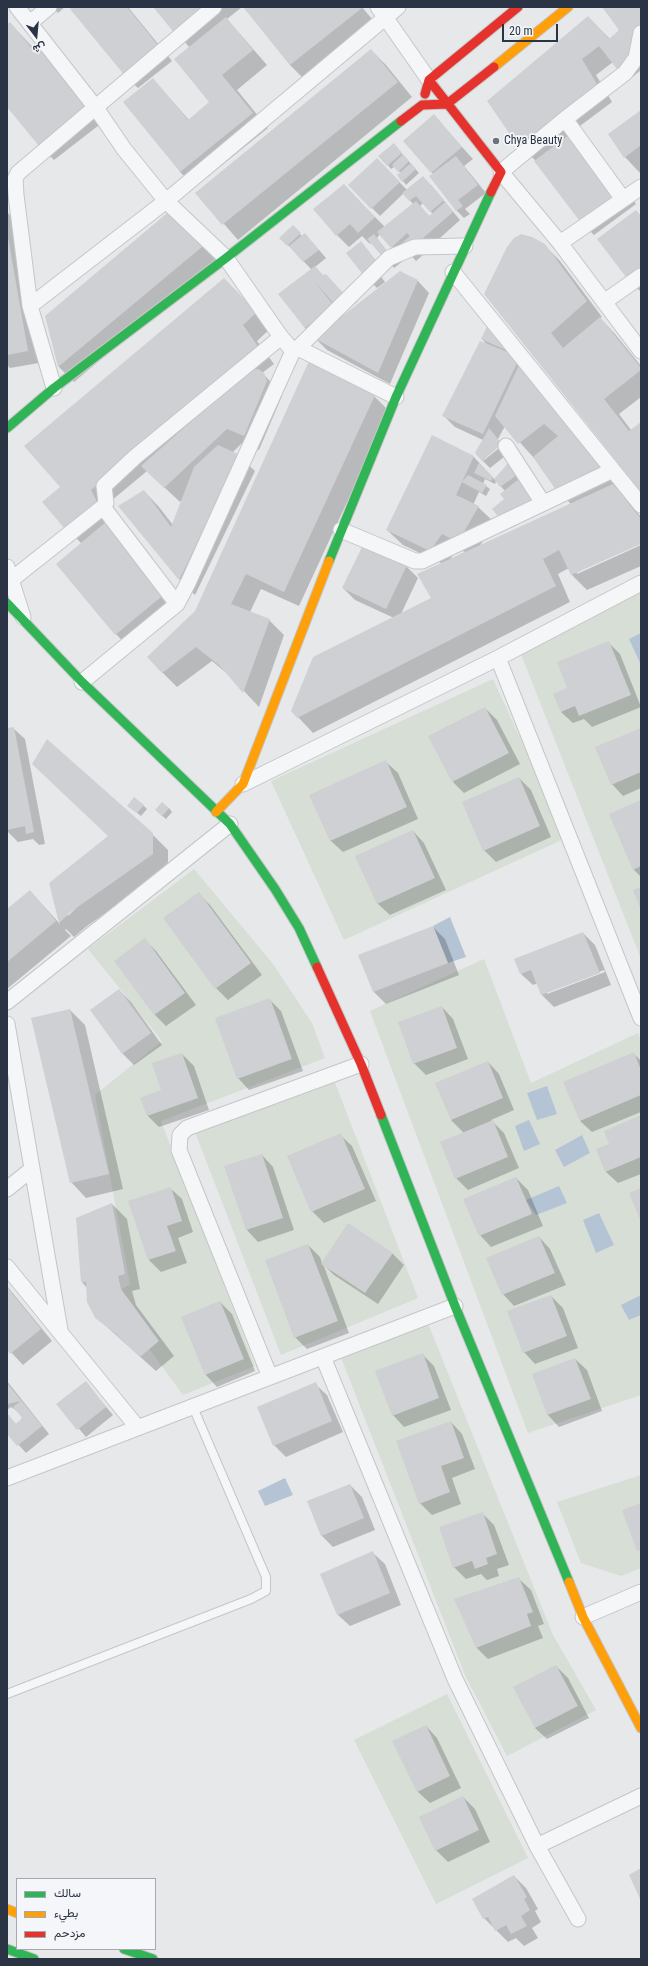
<!DOCTYPE html>
<html>
<head>
<meta charset="utf-8">
<style>
	body { margin:0 }
	#map { position:relative; width:648px; height:1966px; overflow:hidden; background:#e6e8ea; font-family:"Roboto Condensed",Vazirmatn,sans-serif }
	canvas { display:block }
	.frame { position:absolute; inset:0; border:8px solid #2b3445; pointer-events:none }
	.legend { position:absolute; left:16px; top:1878px; width:140px; height:72px; box-sizing:border-box; background:#f4f6f9; border:1px solid #a4a8b1; margin:0; padding:5px 7px; list-style:none; font-size:12px; color:#2b3445 }
	.legend li { display:flex; align-items:center; gap:8px; height:20px }
	.legend b { width:20px; border:1px solid #a4a8b1 }
	.north { position:absolute; left:16px; top:16px; width:40px; height:40px; -webkit-text-stroke:3px #f4f6f9; paint-order:stroke; rotate:164deg; font-size:11px; font-weight:700; line-height:16px; text-align:center; color:#2b3445 }
	.north::after { content:''; display:block; margin:auto; width:14px; height:18px; background:#2b3445; clip-path:polygon(50% 0,100% 100%,50% 72%,0 100%) }
	.scale { position:absolute; left:502px; top:24px; width:56px; height:18px; box-sizing:border-box; border:2px solid #2b3445; border-top:0; padding-left:5px; font-size:12px; line-height:14px; white-space:nowrap; color:#2b3445; -webkit-text-stroke:3px #f4f6f9; paint-order:stroke }
</style>
</head>
<body>
<div id="map">
<canvas width="648" height="1966"></canvas>
<div class="frame"></div>
<ul class="legend">
<li><b style="height:5px;background:#30b455"></b>سالك</li>
<li><b style="height:5px;background:#ff9f0a"></b>بطيء</li>
<li><b style="height:5px;background:#e5322d"></b>مزدحم</li>
</ul>
<div class="north">ش</div>
<div class="scale">20 m</div>
</div>
<script>
const context = document.querySelector('canvas').getContext('2d');
context.lineJoin = 'round';
function paint(path, color) { context.fillStyle = color; context.fill(path, 'evenodd'); }
function stroke(path, color, width, dash) { context.strokeStyle = color; context.lineWidth = width; context.lineCap = dash ? 'butt' : 'round'; context.setLineDash(dash || []); context.stroke(path); }
function label(font, color, halo, rows, align = 'center') {
  context.font = font + ' "Roboto Condensed",sans-serif'; context.lineWidth = 3.5; context.setLineDash([]); context.textBaseline = 'middle'; context.strokeStyle = halo; context.fillStyle = color; for (const [text, x, y, turn = 0] of rows) {
    context.save(); context.translate(x, y); context.rotate((+turn || 0) * Math.PI / 180); context.textAlign = isNaN(turn) ? turn : align; if (halo) context.strokeText(text, 0, 0); context.fillText(text, 0, 0); context.restore();
  }
}
paint(new Path2D(`
	M641,592V959L521,654Z
	M493,679L566,838L344,940L271,781Z
	M194,869L273,964L312,1023L325,1058L161,1121L255,1366L183,1395L110,1296L130,1284L95,1095L162,1041L88,949Z
	M484,959L531,1083L638,1033L641,1040V1395L528,1433L370,1011Z
	M334,1080L418,1298L281,1355L195,1132Z
	M427,1321L553,1635L596,1710L507,1756L465,1675L340,1355Z
	M641,1475V1568L621,1576L581,1563L557,1502Z
	M447,1694L528,1858L436,1904L354,1740Z`), '#d6ded6');
paint(new Path2D(`
	M641,633V665L629,639Z
	M450,917L466,957L448,963L433,926Z
	M547,1086L557,1114L537,1120L527,1093Z
	M529,1120L540,1144L524,1151L515,1126Z
	M582,1135L590,1153L564,1167L555,1150Z
	M559,1186L567,1203L536,1215L526,1200Z
	M599,1213L614,1245L596,1253L583,1220Z
	M641,1295V1315L629,1320L621,1305Z
	M285,1478L293,1495L265,1506L258,1491Z`), '#b4c4d5');
paint(new Path2D(`
	M52,7H65L58,13Z
	M74,7H128L172,61L138,88L126,77Z
	M154,7H242L227,19L267,65L237,90L268,128L195,187L180,172L153,79L189,120L211,102L190,48Z
	M244,7H362L376,24L305,80L290,65Z
	M603,7H641V70L629,80L613,62L596,75L612,102L576,129L589,142L636,204L594,235L583,224L535,160L519,145L588,17L610,39L620,31Z
	M10,23L103,122L54,160L39,145L7,105V25Z
	M371,50L386,65L412,97L238,240L197,193Z
	M641,111V172L640,173L625,157L609,135Z
	M434,116L473,159L464,166L486,193L465,209L470,214L464,218L456,210L433,174L404,141Z
	M397,148L419,173L406,185L403,181L401,173L394,167L391,169L380,156Z
	M377,159L407,190L431,185L460,220L430,247L431,248L416,261L409,253L408,257L394,268L371,243L370,244L362,236L349,247L337,235L344,186L385,227L413,204L404,193L380,216L349,185ZM423,203L433,214L430,217L420,206ZM380,234L395,250L390,255L377,238Z
	M7,173L11,199H7Z
	M636,211L641,216V292L629,280Z
	M7,212L15,220L39,363L10,368L7,365Z
	M187,225L217,262L74,382L59,367L47,317Z
	M293,227L302,236L312,242L326,258L315,267L323,276L326,275L344,294L355,299L357,302L344,313L335,304L334,305L344,317L401,272L418,281L429,293L390,384L327,350L305,328L280,295L312,270L281,238Z
	M361,243L384,270L379,274L385,282L377,288L369,280Z
	M544,245L560,261L602,317L600,318L615,334L641,366V397L619,414L631,430L641,423V490L485,294Z
	M224,279L271,328L257,341L274,364L262,373L279,390L282,396L259,450L242,443L232,453L239,456L255,471L195,595L180,580L120,506L144,491L159,507L173,525L183,499L180,502L147,471L105,506L182,608L131,650L116,634L57,564L82,544L66,528L61,487Z
	M493,315L627,485L617,489L641,517V543L577,572V574L641,545V566L587,590L572,575L569,568L558,574L570,602L313,733L298,717L394,618L355,600L343,588L406,566L418,578L401,614L432,598L441,563L403,545L387,530L473,456L495,480L512,460L545,510L511,528L503,520L505,491L496,481L495,484L485,479L483,484L490,489L486,496L479,492L473,505L478,507L494,522L480,546L571,504L559,492L534,458L505,426L498,439L483,461L476,453L483,440L455,427L443,415L488,346L482,339ZM457,548L465,552L450,560Z
	M374,396L389,411L299,606L261,589L250,612L269,620L284,635L259,707L229,675L212,661L177,687L162,672Z
	M503,445L509,453L490,468L483,461Z
	M608,642L620,654L641,707L592,727L584,719L573,723L561,712L569,689Z
	M485,708L497,720L520,764L464,793L453,782Z
	M13,728L25,739L45,844L39,845L33,839L18,842L7,831V729Z
	M641,730V788L623,796L612,784Z
	M386,762L398,773L418,819L343,852L331,841L311,795Z
	M519,778L531,790L551,837L496,862L484,850Z
	M641,801V877L633,869Z
	M143,805L147,809L141,816L128,806Z
	M169,808L172,812L166,819L160,814Z
	M413,831L424,843L446,890L390,915L378,904L356,857Z
	M152,834L168,850V869L87,926L74,937L66,929L65,930L71,936L7,989V910L30,891L60,924L50,883ZM75,907L76,908L68,916V913Z
	M198,893L210,905L262,975L228,1000L216,988Z
	M433,927L445,939L459,975L386,1004L374,992L360,955Z
	M583,933L595,945L611,985L554,1007L542,995L538,983L533,985L521,974ZM604,970L605,972L547,994V992Z
	M145,940L156,951L196,1005L166,1026L155,1015L115,961Z
	M119,990L131,1002L162,1045L134,1065L122,1053Z
	M270,1000L281,1011L303,1071L249,1090L238,1078Z
	M442,1007L453,1019L468,1059L426,1075L414,1063Z
	M70,1010L85,1025L123,1189L86,1198L71,1182Z
	M633,1053L641,1061V1112L592,1132L580,1121Z
	M182,1054L194,1066L209,1110L159,1127L147,1115Z
	M488,1062L499,1074L514,1110L491,1120L504,1133L519,1168L468,1190L456,1178L464,1133L451,1120Z
	M641,1116V1174L618,1183L606,1172L610,1144Z
	M340,1135L352,1146L376,1201L324,1223L312,1211Z
	M262,1155L273,1167L294,1230L258,1242L247,1230Z
	M516,1178L528,1190L543,1226L491,1247L480,1235Z
	M170,1188L182,1199L193,1232L178,1238L187,1263L161,1272L149,1260L130,1201Z
	M112,1204L127,1219L140,1289L132,1291L136,1305L174,1356L156,1371L96,1317L87,1288L82,1282L77,1218Z
	M539,1237L550,1249L566,1285L514,1306L503,1294Z
	M308,1245L320,1257L322,1263L392,1253L404,1265L378,1304L334,1275L323,1264L349,1333L307,1349L295,1337Z
	M7,1286L52,1341L23,1365L7,1348Z
	M551,1296L563,1308L578,1348L535,1364L524,1352Z
	M220,1302L232,1314L255,1371L217,1387L206,1375L182,1318Z
	M422,1354L434,1366L451,1410L404,1427L393,1415Z
	M575,1359L587,1370L602,1411L559,1427L548,1415L533,1374Z
	M7,1381L49,1434L26,1453L7,1432V1415L16,1424L24,1418L17,1411L11,1407L7,1410Z
	M85,1382L113,1415L86,1437L58,1404Z
	M315,1384L327,1395L343,1432L286,1457L274,1445Z
	M451,1422L462,1434L475,1469L452,1478L461,1504L432,1515L420,1503Z
	M350,1485L362,1497L375,1530L333,1547L321,1535Z
	M482,1513L494,1525L509,1565L497,1569L499,1576L487,1580L481,1574L466,1579L454,1567Z
	M373,1553L385,1564L401,1605L350,1626L338,1615Z
	M519,1579L531,1590L544,1624L538,1626L543,1638L488,1659L476,1647Z
	M556,1666L568,1678L589,1718L547,1739L535,1728Z
	M426,1726L437,1738L461,1788L430,1803L418,1792L394,1742Z
	M463,1797L475,1809L490,1842L448,1862L436,1850Z
	M514,1876L526,1888L538,1909L535,1911L541,1922L532,1928L538,1938L524,1946L516,1938L508,1942L484,1918Z`), '#0003');
paint(new Path2D(`
	M72,7H127L161,49L126,77L70,9Z
	M153,7H209L176,35Z
	M243,7H360L362,8L290,65Z
	M602,7H641V48L617,69L599,46L582,59L598,86L518,146L487,101L588,16L609,39L619,30Z
	M226,17L253,50L222,75L253,113L180,172L123,102L153,78L188,120L209,102L174,59Z
	M10,22L34,51L40,46L88,106L39,146L7,107V24Z
	M371,49L398,82L222,225L195,193Z
	M641,110V145L624,158L608,134Z
	M434,114L462,147L431,173L403,141Z
	M577,129L625,192L582,224L534,161Z
	M394,143L402,153L387,166L378,156Z
	M403,154L409,161L398,172L392,165Z
	M456,156L478,185L458,200L463,206L456,211L429,176Z
	M377,158L400,182L371,209L348,185Z
	M411,163L416,169L402,182L397,175Z
	M423,176L444,200L430,212L416,196L409,201L402,193Z
	M344,184L375,217L358,233L350,224L336,236L313,209Z
	M416,201L429,216L445,202L453,212L423,238L424,240L408,254L400,245L410,236L407,233L391,248L377,232Z
	M172,209L203,246L58,367L45,316Z
	M636,210L641,216V272L629,281L597,239Z
	M293,225L301,233L287,246L279,238Z
	M7,232L28,351L7,355Z
	M305,233L319,250L303,262L289,246Z
	M374,234L389,254L390,265L367,239Z
	M521,234L532,237L545,244L587,301L551,333L563,348L600,317L641,368V370L604,399L629,431L641,422V492L484,294L507,247L514,238Z
	M361,241L377,262L368,281L346,253Z
	M315,266L323,275L326,274L343,293L336,306L314,281L334,306L305,328L278,294Z
	M400,271L418,280L378,373L314,338Z
	M224,278L257,312L243,325L259,348L91,490L98,504L65,529L42,502L60,487L24,446Z
	M493,314L506,350L481,339Z
	M480,341L520,357L483,434L442,416Z
	M522,359L613,470L558,493L533,457L558,436L544,424L518,444L495,416Z
	M309,361L375,395L284,592L246,574L231,604L270,619L243,693L220,666L196,647L162,673L147,657L195,611Z
	M258,369L264,373L267,381L244,436L227,429L164,488L141,466L249,370Z
	M489,428L502,444L482,461L475,453Z
	M432,435L474,456L456,495L479,506L458,542L442,534L430,551L386,530Z
	M218,445L240,455L179,580L118,506L144,490L171,527L194,467Z
	M512,459L517,475L500,487L494,479Z
	M479,463L493,477L491,481L474,473Z
	M468,475L487,485L482,493L462,482Z
	M519,479L538,501L502,521L492,509L504,499L500,494Z
	M613,484L641,519V544L571,575L559,550L543,559L556,586L297,718L291,711L313,657L431,598L417,574Z
	M107,521L167,592L115,635L56,564Z
	M363,545L407,565L386,609L342,588Z
	M609,641L631,695L579,716L575,706L561,712L553,694L567,688L557,662Z
	M485,707L509,753L452,782L428,736Z
	M14,727L34,832L26,834L25,826L7,830V728Z
	M641,728V772L611,785L595,747Z
	M47,739L153,833V854L72,911L59,923L49,883L108,836L32,764Z
	M386,760L407,807L330,841L309,795Z
	M519,777L540,826L483,851L462,802Z
	M134,797L144,805L137,813L127,806Z
	M641,800V866L633,870L609,814Z
	M162,802L169,808L162,816L155,810Z
	M413,830L435,878L377,904L355,856Z
	M641,887V910L633,890Z
	M30,890L56,921L7,962V909Z
	M199,892L251,963L215,989L163,918Z
	M433,926L448,963L373,992L358,955Z
	M583,932L600,973L541,995L531,970L520,974L514,959Z
	M145,938L185,993L154,1015L114,961Z
	M119,989L151,1033L122,1054L90,1010Z
	M270,998L292,1059L237,1079L215,1018Z
	M442,1006L457,1048L413,1064L398,1022Z
	M70,1009L109,1174L70,1183L31,1018Z
	M634,1052L641,1070V1095L580,1121L563,1082Z
	M182,1053L198,1098L147,1116L140,1098L161,1090L152,1063Z
	M488,1061L503,1098L451,1120L435,1083Z
	M641,1115V1157L605,1172L596,1149L609,1144L604,1131Z
	M493,1120L508,1157L455,1179L440,1142Z
	M341,1133L365,1189L311,1212L287,1156Z
	M262,1154L283,1218L246,1230L224,1166Z
	M516,1177L532,1214L479,1236L463,1199Z
	M171,1187L182,1221L167,1226L176,1251L148,1260L128,1201Z
	M641,1188V1222L629,1193Z
	M112,1203L125,1274L118,1276L121,1289L159,1341L140,1357L115,1333L95,1318L87,1302L86,1282H81L76,1218Z
	M348,1223L393,1253L365,1293L321,1264Z
	M539,1236L555,1273L502,1295L486,1258Z
	M308,1244L338,1321L294,1338L265,1260Z
	M7,1287L41,1329L10,1354L7,1350Z
	M551,1295L567,1336L523,1353L507,1311Z
	M220,1301L244,1359L205,1375L181,1317Z
	M423,1353L439,1398L392,1416L375,1371Z
	M575,1358L591,1399L547,1415L532,1374Z
	M86,1381L106,1407L77,1430L56,1404Z
	M316,1382L332,1421L273,1446L257,1407Z
	M7,1383L42,1426L17,1446L7,1434V1413L16,1424L22,1418L13,1407L21,1401L7,1404Z
	M451,1421L464,1458L441,1466L450,1492L419,1504L396,1441Z
	M350,1484L364,1518L321,1536L307,1501Z
	M641,1503V1550L637,1551L622,1510Z
	M483,1512L497,1554L486,1558L488,1564L475,1569L472,1561L453,1568L439,1527Z
	M373,1551L390,1593L337,1615L320,1574Z
	M519,1577L533,1612L527,1614L531,1626L476,1648L454,1599Z
	M556,1665L578,1706L535,1728L513,1687Z
	M426,1725L450,1776L417,1792L392,1741Z
	M463,1796L479,1830L435,1851L419,1817Z
	M641,1868V1901L629,1875Z
	M514,1875L527,1897L524,1899L530,1910L521,1916L527,1926L511,1934L506,1925L495,1931L488,1917L483,1919L472,1899Z`), '#ced0d3');
const lane = new Path2D(`
	M7,1694L251,1599L266,1591V1577L193,1407`);
const street = new Path2D(`
	M17,7L96,108L124,149L166,201L226,258L281,337L293,351L298,348L396,397
	M378,7L429,80
	M31,22L49,7
	M641,33L636,58L625,73L565,119L501,172L560,243L641,351
	M565,119L623,199
	M560,243L641,187
	M453,272L641,505
	M604,302L641,276
	M30,306L16,195L15,179L18,173L214,7
	M298,348L389,258L415,247L465,246
	M54,388L30,306L166,201L398,7
	M506,446L543,503
	M103,507L177,604
	M341,530L415,561H422L613,470
	M7,567L23,617
	M11,580L103,507L106,503L104,486L135,457L281,337
	M498,658L641,1018
	M82,682L177,604L188,583L293,351
	M243,784L498,658L641,583
	M7,1002L230,824
	M7,1024L60,1330
	M7,1189L32,1169
	M7,1267L138,1428
	M323,1357L455,1679L537,1846L578,1919
	M270,1377L179,1150L180,1135L187,1128L361,1064
	M7,1478L455,1306
	M583,1617L641,1592
	M537,1846L641,1796`);
const fast = new Path2D(`
	M7,428L54,388L226,258L401,121
	M329,561L396,397L491,192
	M7,603L82,682L230,824L275,889L299,928L317,967
	M381,1115L455,1306L569,1582
	M7,1949L34,1959
	M124,1949L153,1959`);
const slow = new Path2D(`
	M494,67L568,7
	M216,812L243,784L329,561
	M569,1582L583,1617L641,1728
	M7,1909L17,1913`);
const jam = new Path2D(`
	M429,80L501,172L491,192
	M425,94L429,80L518,7
	M401,121L422,105L447,104L494,67
	M317,967L361,1064L381,1115`);
stroke(lane, '#c4c6c8', 10);
stroke(street, '#c4c6c8', 17);
stroke(fast, '#c4c6c8', 11);
stroke(slow, '#c4c6c8', 11);
stroke(jam, '#c4c6c8', 11);
stroke(lane, '#f5f6f7', 8);
stroke(street, '#f5f6f7', 15);
stroke(fast, '#30b455', 9);
stroke(slow, '#ff9f0a', 9);
stroke(jam, '#e5322d', 9);
for (const [x, y, r, color] of [
	[496,141,4,"#6c737f"]
]) { const dot = new Path2D(); dot.arc(x, y, r, 0, 2 * Math.PI); context.fillStyle = color; context.fill(dot); stroke(dot, '#f4f6f9', 1.5); }
label('12px', '#2b3445', '#f4f6f9', [
	["Chya Beauty",504,141]
], 'left');
</script>
</body>
</html>
